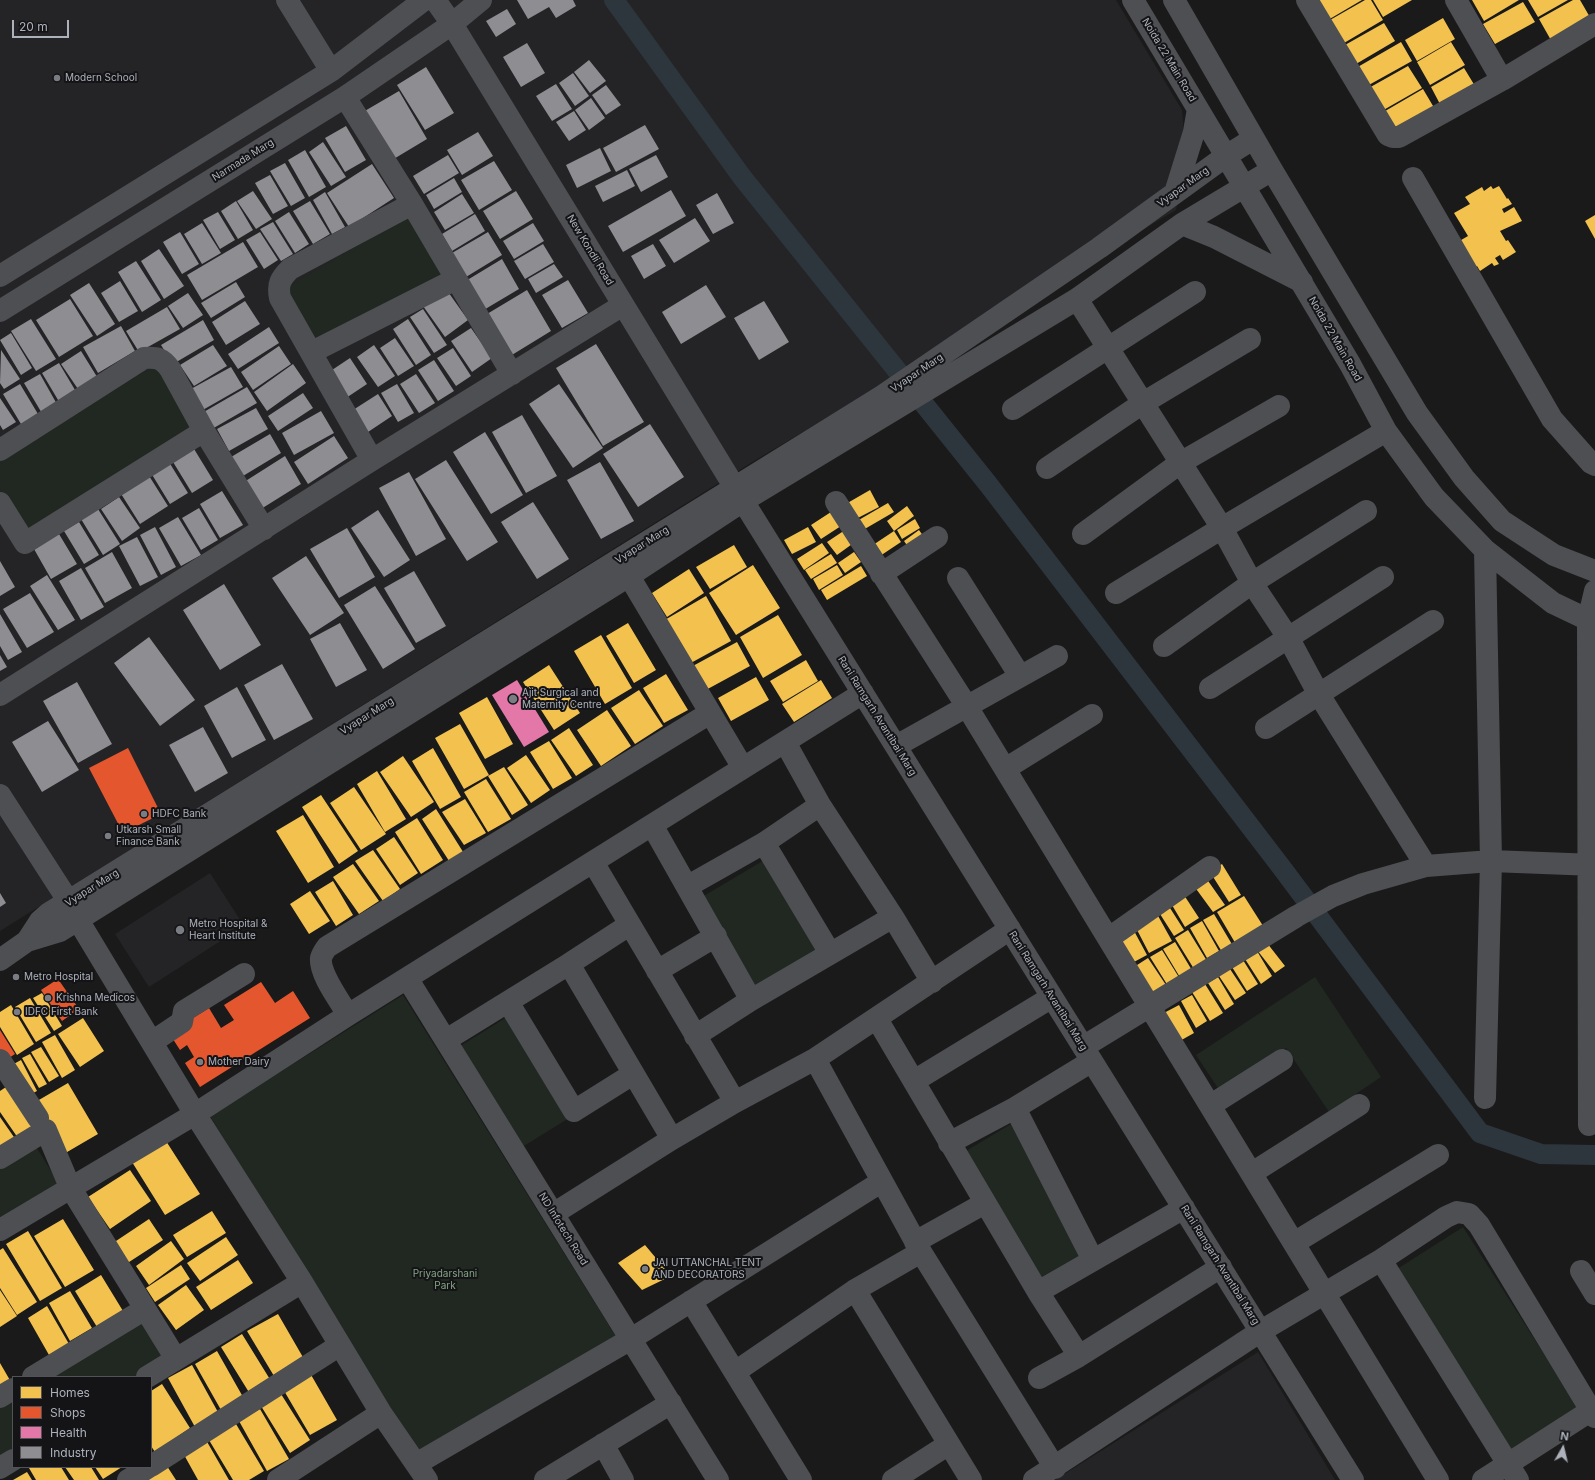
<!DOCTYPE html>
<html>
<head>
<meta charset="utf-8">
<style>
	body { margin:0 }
	#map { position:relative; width:1595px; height:1480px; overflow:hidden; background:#1a1a1a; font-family:Inter,sans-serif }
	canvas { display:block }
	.legend { position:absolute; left:12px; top:1376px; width:140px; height:92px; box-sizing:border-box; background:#141416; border:1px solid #515358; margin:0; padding:5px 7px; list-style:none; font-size:12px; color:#acb1bb }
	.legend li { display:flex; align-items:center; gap:8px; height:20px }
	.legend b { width:20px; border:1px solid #515358 }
	.north { position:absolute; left:1543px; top:1428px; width:40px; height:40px; -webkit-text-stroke:3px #141416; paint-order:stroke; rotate:8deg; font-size:11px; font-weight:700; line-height:16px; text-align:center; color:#acb1bb }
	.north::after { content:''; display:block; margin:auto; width:14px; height:18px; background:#acb1bb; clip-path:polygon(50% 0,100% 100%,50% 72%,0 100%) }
	.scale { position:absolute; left:12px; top:20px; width:57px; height:18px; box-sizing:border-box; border:2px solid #acb1bb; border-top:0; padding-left:5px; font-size:12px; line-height:14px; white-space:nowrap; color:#acb1bb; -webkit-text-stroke:3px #141416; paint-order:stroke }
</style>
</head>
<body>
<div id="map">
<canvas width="1595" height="1480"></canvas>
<ul class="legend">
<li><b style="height:11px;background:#f2c14e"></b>Homes</li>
<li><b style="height:11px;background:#e4572e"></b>Shops</li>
<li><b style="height:11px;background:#e377a8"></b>Health</li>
<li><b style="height:11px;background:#8d8d92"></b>Industry</li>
</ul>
<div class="north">N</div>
<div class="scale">20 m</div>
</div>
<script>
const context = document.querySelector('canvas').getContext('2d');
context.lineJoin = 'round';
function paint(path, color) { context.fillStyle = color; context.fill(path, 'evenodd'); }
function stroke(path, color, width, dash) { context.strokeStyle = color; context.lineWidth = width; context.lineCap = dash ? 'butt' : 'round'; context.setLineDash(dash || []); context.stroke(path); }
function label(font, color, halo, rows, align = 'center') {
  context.font = font + ' Inter,sans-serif'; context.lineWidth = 4; context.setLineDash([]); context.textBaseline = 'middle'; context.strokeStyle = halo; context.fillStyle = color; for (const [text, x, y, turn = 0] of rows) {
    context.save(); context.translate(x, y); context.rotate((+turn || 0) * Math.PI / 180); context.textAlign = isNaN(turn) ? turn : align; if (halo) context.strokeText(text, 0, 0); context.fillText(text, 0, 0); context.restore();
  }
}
paint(new Path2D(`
	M0,0H1116L1182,110L1186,157L1176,210L754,461L0,931Z
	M210,873L244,926L149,987L115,934Z
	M1258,1352L1335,1480H1055Z`), '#242426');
paint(new Path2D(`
	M409,215L447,276L322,351L285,289Z
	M156,365L195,429L26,531L0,489V458Z
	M766,859L827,960L763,998L702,897Z
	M1315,977L1381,1077L1329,1112L1286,1048L1220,1091L1196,1055Z
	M403,995L620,1343L417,1454L210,1116Z
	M512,1014L574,1115L519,1149L457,1048Z
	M1016,1121L1101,1263L1046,1296L961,1154Z
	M35,1145L59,1184L0,1220V1166Z
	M1463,1227L1579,1409L1510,1452L1394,1271Z
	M142,1318L167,1357L134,1377H46Z
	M13,1397V1451L0,1459V1405Z`), '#202821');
paint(new Path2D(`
	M1317,0H1362L1328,20Z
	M1365,0H1371L1383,20L1344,43L1330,20Z
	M1373,0H1412L1383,17Z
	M1472,0H1519L1484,21Z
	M1528,0H1568L1538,17Z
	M1573,0H1580L1591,19L1552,42L1539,19Z
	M1523,2L1535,22L1495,44L1483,24Z
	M1443,18L1455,39L1417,61L1405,40Z
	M1384,23L1395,41L1356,64L1345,45Z
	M1401,42L1412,61L1367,86L1356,68Z
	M1451,42L1465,65L1430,85L1417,62Z
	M1408,66L1422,88L1380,112L1367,89Z
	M1464,68L1475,86L1441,106L1431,87Z
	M1423,89L1436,111L1392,136L1380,114Z
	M1491,186L1493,189L1499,186L1507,199L1508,198L1512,204L1502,209L1504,213L1514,207L1522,221L1500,231L1506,241L1508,240L1516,252L1503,260L1500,255L1495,258L1499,264L1494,266L1492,263L1480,271L1477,266L1472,270L1456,243L1468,236L1454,213L1470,204L1465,197L1482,187L1484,191Z
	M1595,215V239L1585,221Z
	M870,490L879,507L852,521L844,505Z
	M888,503L894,512L863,530L857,521Z
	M907,506L914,516L894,531L887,521Z
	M831,512L841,526L821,539L811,525Z
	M915,519L920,528L902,539L897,530Z
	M808,527L816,542L792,554L784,540Z
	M845,530L855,542L837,555L827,542Z
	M919,530L926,540L911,551L904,541Z
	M894,531L901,542L877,558L870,547Z
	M822,543L829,553L804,570L797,559Z
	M734,545L747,567L710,589L696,567Z
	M854,552L861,562L845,573L838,563Z
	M831,554L837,563L811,579L805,570Z
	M753,565L780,608L736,635L709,593Z
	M837,565L843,575L819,590L813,579Z
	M861,566L867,576L827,600L821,590Z
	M689,569L704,593L667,617L652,593Z
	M706,596L731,641L689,664L663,621Z
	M778,615L802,655L763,678L740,637Z
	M628,623L656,670L634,683L606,636Z
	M601,635L632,688L605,704L574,651Z
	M737,642L750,666L704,691L691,667Z
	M806,660L818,681L783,702L770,681Z
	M549,665L580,713L554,730L523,682Z
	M666,674L688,710L664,723L643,688Z
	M756,677L769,700L731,721L718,698Z
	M821,680L832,698L794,722L782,704Z
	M639,690L663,726L635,744L611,708Z
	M487,697L513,744L485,759L459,713Z
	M607,710L631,746L601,766L577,730Z
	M460,724L489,775L464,789L435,738Z
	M569,728L593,765L576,776L551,740Z
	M549,741L572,778L553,789L530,752Z
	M433,748L461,797L440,809L412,761Z
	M526,755L550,790L531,803L507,768Z
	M403,756L434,802L411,817L380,772Z
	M504,767L528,805L512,815L488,776Z
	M377,771L406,819L385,832L357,784Z
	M486,779L511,819L488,832L464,792Z
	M354,787L386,834L361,850L330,803Z
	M321,795L358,851L339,864L302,807Z
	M465,799L486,833L464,845L442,812Z
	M436,809L465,855L451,864L422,819Z
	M303,815L334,867L308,883L276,831Z
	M417,818L443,860L421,874L395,832Z
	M394,837L418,873L400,885L376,849Z
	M373,850L400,889L383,901L355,861Z
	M353,864L379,901L359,914L333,877Z
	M1222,864L1241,895L1229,902L1210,872Z
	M1206,878L1225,905L1213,912L1194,886Z
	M333,881L353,915L336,926L315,892Z
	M310,891L330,921L309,934L290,904Z
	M1182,892L1199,918L1185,927L1169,900Z
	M1244,896L1265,929L1237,946L1217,912Z
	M1170,908L1184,930L1174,936L1160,914Z
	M1157,914L1172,941L1149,953L1135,926Z
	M1214,914L1233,946L1222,952L1203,920Z
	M1202,921L1219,951L1207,958L1190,928Z
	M1133,929L1147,955L1132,963L1121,941Z
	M1188,930L1207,961L1194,969L1175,938Z
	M1175,942L1193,972L1181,979L1163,949Z
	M1267,943L1285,966L1275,973L1257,950Z
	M1162,950L1180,979L1168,986L1150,957Z
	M1257,951L1272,976L1261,984L1245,959Z
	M1148,958L1166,985L1152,995L1134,967Z
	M1243,960L1258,984L1247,991L1232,967Z
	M1230,969L1246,993L1235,1000L1219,976Z
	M1218,977L1234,1004L1225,1010L1208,983Z
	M1205,984L1223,1013L1210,1021L1192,992Z
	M42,993L62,1026L54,1031L33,998Z
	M1192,995L1207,1021L1196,1028L1181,1001Z
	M30,998L51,1033L36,1042L15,1007Z
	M11,1005L34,1044L17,1055L0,1027V1012Z
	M1179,1005L1194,1033L1178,1042L1162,1014Z
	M83,1018L104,1051L80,1067L58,1034Z
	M55,1035L75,1070L62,1078L42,1042Z
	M41,1047L59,1076L49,1082L31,1052Z
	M30,1054L47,1084L39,1088L22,1058Z
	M21,1060L37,1091L25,1097L10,1066Z
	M12,1083L40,1123L18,1138L0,1112V1091Z
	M68,1083L98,1134L62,1155L32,1104Z
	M0,1117L16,1140L0,1152Z
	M166,1141L200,1194L165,1215L132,1162Z
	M130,1170L151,1201L110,1229L88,1197Z
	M212,1211L226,1233L187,1257L173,1235Z
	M63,1219L94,1270L65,1287L34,1236Z
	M149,1219L163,1240L126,1264L113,1243Z
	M28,1231L62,1288L40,1301L6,1244Z
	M226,1237L238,1255L200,1281L187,1263Z
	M171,1241L184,1259L149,1285L136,1266Z
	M645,1245L671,1276L642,1290L618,1263Z
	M3,1248L37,1302L17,1315L0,1288V1250Z
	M238,1260L253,1283L211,1310L196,1287Z
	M181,1265L190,1279L155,1302L146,1288Z
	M101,1275L123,1311L97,1327L75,1291Z
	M186,1285L204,1310L176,1330L158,1305Z
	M0,1290L17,1316L0,1327Z
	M70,1291L92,1328L70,1341L49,1303Z
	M47,1306L69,1344L49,1355L28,1318Z
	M278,1314L304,1359L274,1376L247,1331Z
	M242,1334L271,1381L250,1394L221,1347Z
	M217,1351L243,1397L221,1410L195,1364Z
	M0,1363L11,1382L0,1389Z
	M192,1365L219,1414L195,1427L168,1378Z
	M310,1373L337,1420L310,1435L283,1389Z
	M162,1384L190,1428L155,1452L151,1446V1391Z
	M281,1394L310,1440L290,1453L261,1406Z
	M260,1409L289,1459L267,1471L239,1421Z
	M236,1424L264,1471L249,1480H233L209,1440Z
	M206,1440L229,1480H198L183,1453Z
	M165,1463L176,1480H147Z
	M31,1467H61L69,1480H36L29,1468Z
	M65,1467H91L99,1480H74Z
	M95,1467H122L103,1479Z
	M27,1472L32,1480H13Z`), '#f2c14e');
paint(new Path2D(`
	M128,748L161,814L123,833L89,768Z
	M58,979L79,1009L62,1021L41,990Z
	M261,982L275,1003L293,991L310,1018L200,1087L185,1063L194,1057L187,1045L180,1050L169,1033L209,1008L221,1028L234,1020L224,1005Z
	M0,1030L15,1054L3,1062L0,1057Z`), '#e4572e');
paint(new Path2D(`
	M517,680L549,732L524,747L492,695Z`), '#e377a8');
paint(new Path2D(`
	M517,0H573L576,6L556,18L549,7L528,19Z
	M507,9L516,24L496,37L486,21Z
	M527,43L545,73L521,87L503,57Z
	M589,60L606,81L590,93L574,72Z
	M426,67L454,113L425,130L397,85Z
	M573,73L589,96L575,106L559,83Z
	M556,84L572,109L552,121L536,96Z
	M606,85L621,105L606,115L592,95Z
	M399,91L427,139L392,160L363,112Z
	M591,98L605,118L589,130L575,110Z
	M574,111L586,130L569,141L556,122Z
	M645,125L659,149L616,172L603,148Z
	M346,126L366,160L345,172L325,138Z
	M478,132L493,156L462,175L447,150Z
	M323,142L346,177L331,186L309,152Z
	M600,148L611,171L577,188L566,165Z
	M305,150L326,187L309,197L288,160Z
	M448,155L459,173L424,194L413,176Z
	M656,155L668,177L641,192L629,169Z
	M494,161L512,190L479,210L461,180Z
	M285,163L305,198L291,206L270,171Z
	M372,164L394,198L349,227L327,193Z
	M627,170L635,186L603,202L595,186Z
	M270,175L288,206L273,214L255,183Z
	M454,178L462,192L434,209L426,195Z
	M671,190L686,216L623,252L608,226Z
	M253,191L272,219L256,229L237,201Z
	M516,191L533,219L500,239L483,211Z
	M325,192L345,227L332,234L313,200Z
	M717,193L734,223L713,234L696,205Z
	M462,194L474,213L445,230L434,212Z
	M236,201L253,230L238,239L221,211Z
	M310,201L330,234L313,244L293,211Z
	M218,212L235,240L220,249L203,220Z
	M289,212L309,244L295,253L275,221Z
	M475,214L485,231L452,251L442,234Z
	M695,218L710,241L674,263L659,240Z
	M273,222L293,254L281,261L260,229Z
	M202,223L221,253L202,264L184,234Z
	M533,223L544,241L514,259L503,241Z
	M180,232L199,264L182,274L163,242Z
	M260,232L278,260L264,269L246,240Z
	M488,232L502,255L466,277L452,253Z
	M243,242L258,267L202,300L187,275Z
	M543,244L554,262L525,279L514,261Z
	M653,244L666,266L644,279L631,256Z
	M159,249L184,286L164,299L141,261Z
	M502,259L519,289L482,311L464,282Z
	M136,261L161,300L142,312L118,272Z
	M554,264L563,277L536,293L528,279Z
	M568,280L588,313L562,328L542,295Z
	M120,281L138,311L119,322L101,293Z
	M236,282L245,297L211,318L201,303Z
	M89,283L115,324L97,336L70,295Z
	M706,285L726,317L681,344L662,312Z
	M446,289L468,320L445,337L423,306Z
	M527,290L551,331L507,358L482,317Z
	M188,293L203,315L183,328L168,306Z
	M70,299L93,336L59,357L36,320Z
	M245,301L260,324L226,345L212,322Z
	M764,301L789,342L759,360L734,318Z
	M167,307L180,329L139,352L126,331Z
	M423,309L447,345L434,353L410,317Z
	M31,319L56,359L36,371L11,331Z
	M408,319L431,355L416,365L393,329Z
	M203,320L214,340L173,364L161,345Z
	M121,326L135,351L98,373L83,347Z
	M269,327L279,343L238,369L228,354Z
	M471,328L492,358L472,372L451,341Z
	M11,333L32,368L21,375L0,340Z
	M395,338L414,366L398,376L380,348Z
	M596,344L644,422L603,446L556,368Z
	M213,345L227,366L194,386L180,365Z
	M374,345L395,376L378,387L357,357Z
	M279,346L291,364L253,390L241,372Z
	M453,348L471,376L456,386L437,358Z
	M1,350L20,379L4,389L0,383Z
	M81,351L99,380L80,392L61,364Z
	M350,358L367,384L346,398L329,372Z
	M434,360L454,391L438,401L418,370Z
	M59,363L78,395L61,405L42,373Z
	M293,364L306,383L267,411L254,392Z
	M231,367L243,387L201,411L189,390Z
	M40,374L58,406L43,415L24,383Z
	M416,374L435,403L419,413L400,384Z
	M20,384L38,414L21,424L3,394Z
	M397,384L414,413L398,422L381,393Z
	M559,384L603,448L573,468L529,404Z
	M247,387L257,403L212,429L202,413Z
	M303,393L313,408L278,431L268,416Z
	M378,394L392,416L368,432L353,410Z
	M0,398L16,422L3,430L0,425Z
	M256,408L268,429L229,451L217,429Z
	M321,411L334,433L294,455L282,433Z
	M522,415L557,476L526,493L492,432Z
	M650,424L684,477L638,507L603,454Z
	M485,432L523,495L491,514L453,452Z
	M270,434L281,453L243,476L231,457Z
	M334,436L348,458L308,484L294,462Z
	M191,444L213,480L192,493L170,457Z
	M285,456L301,484L261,509L244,482Z
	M446,460L498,542L467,561L415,479Z
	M169,462L188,493L170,504L151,473Z
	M600,462L634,521L601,539L567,480Z
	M146,471L168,506L140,524L118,489Z
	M409,472L446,539L416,556L379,488Z
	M222,491L243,525L220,538L200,504Z
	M119,497L140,528L122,541L101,509Z
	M533,502L569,559L537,579L501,522Z
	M199,508L218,540L201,550L182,518Z
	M98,509L120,544L103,555L81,519Z
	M378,510L410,560L384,577L351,528Z
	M178,517L201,555L181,566L159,528Z
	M79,522L99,555L84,564L64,531Z
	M155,527L176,567L161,575L140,535Z
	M347,528L375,577L339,598L310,549Z
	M59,534L77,564L51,579L34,549Z
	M137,537L158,577L140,586L119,546Z
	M112,552L132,588L105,603L85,568Z
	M306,556L344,613L310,635L272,578Z
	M0,561L15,587L0,596Z
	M81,568L104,607L81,620L59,581Z
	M414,571L446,626L416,643L384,588Z
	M47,575L75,620L58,630L30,586Z
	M224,584L261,645L220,670L183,610Z
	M375,586L415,649L383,669L344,605Z
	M30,593L54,632L27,648L3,609Z
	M0,614L22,652L8,660L0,646Z
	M340,623L367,670L336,687L310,639Z
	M149,637L195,700L160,726L114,663Z
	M0,655L7,667L0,671Z
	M282,664L313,719L274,740L244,685Z
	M77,682L112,744L78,763L43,701Z
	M237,687L266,740L232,758L204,706Z
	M48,721L79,770L42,792L12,742Z
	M203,727L228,773L195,792L169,745Z
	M0,893L6,903L0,907Z`), '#8d8d92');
stroke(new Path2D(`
	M614,0L742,177L988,484L1282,868L1480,1133L1541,1154L1595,1155`), '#2d363d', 20);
stroke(new Path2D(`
	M287,0L331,71
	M435,0L452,24L743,501L1353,1480
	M1133,0L1350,364L1386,431L1434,497L1485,550L1553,603L1595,623
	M1174,0L1272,170L1417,413L1464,478L1502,521L1554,555L1595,571
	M1307,0L1388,135L1393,137H1399L1502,80L1595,24
	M1456,0L1502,80
	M345,97L412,204L512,374
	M1413,178L1552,419L1591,463L1595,465
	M1175,193L1194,132L1198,109
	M1182,224L1214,237L1302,282
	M0,276L331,71L424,0
	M1077,299L1222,528L1252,583L1289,639L1318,693L1426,866
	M0,311L345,97L452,24L481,0
	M312,352L456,279
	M1013,409L1195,292
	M0,450L144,358C157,357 162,358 170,369L204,431L264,529
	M372,460L280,298C277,284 281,278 290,269L412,204
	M1047,468L1143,403L1250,339
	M836,502L966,705L1438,1480
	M0,503L25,543L204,431
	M1083,534L1180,463L1279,406
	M1485,550L1491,861L1485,1098
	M881,574L937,537
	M629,576L743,768
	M958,578L1020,676
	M1116,593L1222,528L1386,431
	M1164,646L1252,583L1366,511
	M1210,688L1383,577
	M0,695L372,460L623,305
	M1266,728L1433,621
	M785,742L820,805L893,917L932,982
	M896,746L1057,656
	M1005,769L1092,715
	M0,795L69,902L78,920L195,1114L302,1282L381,1413L427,1480
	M652,825L751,1000
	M764,843L830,953
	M593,862L735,1102
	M688,886L764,843L820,805
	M1109,938L1210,867
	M27,941L40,921L49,913L882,396L1099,248L1226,156L1253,139
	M0,960L27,941L60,931L629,576L743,501L1077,299L1182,224L1272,170
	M569,964L672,1139
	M657,971L716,936
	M407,978L718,1480
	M508,1002L574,1111L633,1074
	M348,1015C340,1001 319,974 321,958C322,954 325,950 327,947L710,713
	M877,1019L1038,1292L1079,1356
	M695,1036L751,1000L893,917
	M446,1040L569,964L629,925
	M152,1042L182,1022L184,1011L244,974
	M1083,1047L1297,916L1333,896L1363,884L1426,866L1491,861L1595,865
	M815,1059L921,1252L1055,1468
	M0,1060L38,1118
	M914,1081L1052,997
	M1211,1105L1282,1060
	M1015,1108L1093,1260
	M1589,1125L1588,620L1595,591
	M949,1143L1015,1108L1092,1061
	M0,1158L46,1130L70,1187L176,1359
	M1252,1173L1359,1105
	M553,1214L672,1139L735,1102L815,1059L1010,929
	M0,1230L195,1114L348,1015L863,693
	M915,1242L985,1203
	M1294,1243L1438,1155
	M1381,1260L1518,1480
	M1581,1271L1595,1294
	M855,1290L971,1480
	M1038,1292L1184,1208
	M691,1301L801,1480
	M735,1372L855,1290L921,1252
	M33,1377L145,1309
	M147,1377L302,1282
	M1039,1378L1079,1356L1221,1267
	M0,1397L13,1389
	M603,1444L623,1480
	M416,1464L631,1339L881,1182
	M151,1466L340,1345
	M0,1468L13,1460
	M128,1480L149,1467
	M278,1480L381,1413
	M545,1480L671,1403
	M893,1480L949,1444
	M1034,1480L1261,1331L1381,1260L1446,1217L1457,1212L1469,1214L1479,1225L1595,1417
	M1483,1480L1595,1408`), '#4e4f53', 22);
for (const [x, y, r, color] of [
	[57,78,4,"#797c83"],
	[513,699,5,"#797c83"],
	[144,814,4,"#797c83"],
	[108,836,4,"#797c83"],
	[180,930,5,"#797c83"],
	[16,977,4,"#797c83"],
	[48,998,4,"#797c83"],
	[17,1012,4,"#797c83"],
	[200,1062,4,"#797c83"],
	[645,1269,4,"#797c83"]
]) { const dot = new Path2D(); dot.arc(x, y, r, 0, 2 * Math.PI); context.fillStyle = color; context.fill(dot); stroke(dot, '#141416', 1.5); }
label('10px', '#acb1bb', '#141416', [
	["Noida 22 Main Road",1169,60,59],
	["Narmada Marg",243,160,-32],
	["Vyapar Marg",1183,187,-36],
	["New Kondli Road",590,250,59],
	["Noida 22 Main Road",1335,339,60],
	["Vyapar Marg",917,373,-34],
	["Vyapar Marg",642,545,-32],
	["Vyapar Marg",367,716,-32],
	["Rani Ramgarh Avantibai Marg",877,716,58],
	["Vyapar Marg",92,888,-32],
	["Rani Ramgarh Avantibai Marg",1048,991,58],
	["ND Infotech Road",563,1229,58],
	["Rani Ramgarh Avantibai Marg",1220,1265,58]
]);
label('10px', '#acb1bb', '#141416', [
	["Modern School",65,78],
	["Ajit Surgical and",522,693],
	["Maternity Centre",522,705],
	["HDFC Bank",152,814],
	["Utkarsh Small",116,830],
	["Finance Bank",116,842],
	["Metro Hospital &",189,924],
	["Heart Institute",189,936],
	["Metro Hospital",24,977],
	["Krishna Medicos",56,998],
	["IDFC First Bank",25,1012],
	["Mother Dairy",208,1062],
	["JAI UTTANCHAL TENT",653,1263],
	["AND DECORATORS",653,1275]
], 'left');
label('10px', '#83a584', '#141416', [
	["Priyadarshani",445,1274],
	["Park",445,1286]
]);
</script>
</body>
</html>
